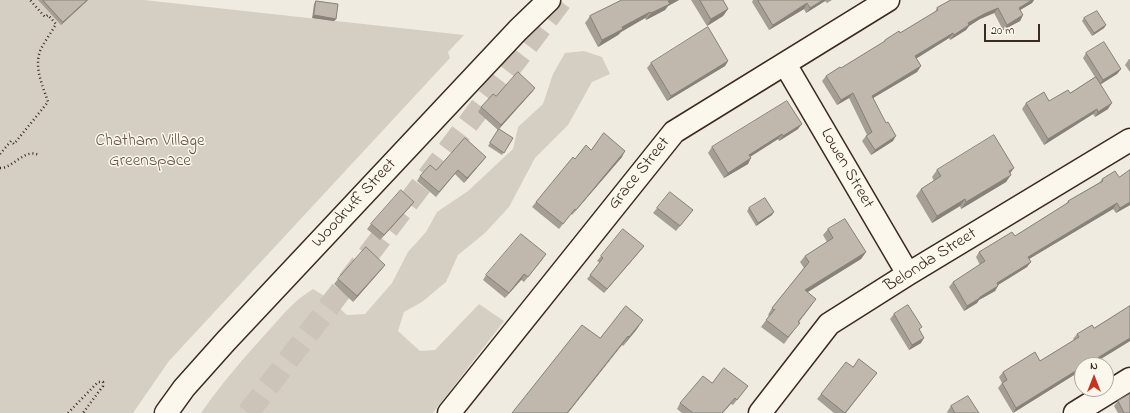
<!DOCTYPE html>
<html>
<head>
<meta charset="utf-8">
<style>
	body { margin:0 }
	#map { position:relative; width:1130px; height:413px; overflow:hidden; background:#f0ebe0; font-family:"Indie Flower",sans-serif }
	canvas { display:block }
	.north { position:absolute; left:1074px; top:357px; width:40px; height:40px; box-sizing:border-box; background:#fbf7ec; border:1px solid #aea59a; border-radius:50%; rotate:0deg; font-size:11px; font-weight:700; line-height:16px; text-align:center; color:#3b2a1e }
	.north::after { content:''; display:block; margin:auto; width:14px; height:18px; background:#c8321e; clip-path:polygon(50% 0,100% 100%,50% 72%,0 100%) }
	.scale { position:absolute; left:984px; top:24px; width:56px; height:18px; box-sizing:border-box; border:2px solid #3b2a1e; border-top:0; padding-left:5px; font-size:12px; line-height:14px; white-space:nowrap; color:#3b2a1e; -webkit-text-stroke:3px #fbf7ec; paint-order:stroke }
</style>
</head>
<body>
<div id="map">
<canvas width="1130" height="413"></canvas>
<div class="north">N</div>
<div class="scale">20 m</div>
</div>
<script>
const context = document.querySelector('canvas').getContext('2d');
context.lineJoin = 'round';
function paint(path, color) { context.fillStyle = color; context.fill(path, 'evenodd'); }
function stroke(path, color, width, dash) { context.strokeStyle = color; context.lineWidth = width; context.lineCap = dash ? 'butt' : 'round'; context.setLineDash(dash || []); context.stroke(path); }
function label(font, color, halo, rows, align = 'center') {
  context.font = font + ' "Indie Flower",sans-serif'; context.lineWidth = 3; context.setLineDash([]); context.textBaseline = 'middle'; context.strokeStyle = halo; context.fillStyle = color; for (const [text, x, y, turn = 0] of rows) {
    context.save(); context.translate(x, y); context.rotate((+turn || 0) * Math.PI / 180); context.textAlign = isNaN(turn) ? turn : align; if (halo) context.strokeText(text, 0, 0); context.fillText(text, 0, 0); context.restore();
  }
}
paint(new Path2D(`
	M0,0H144L464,35L448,52L450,58L169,361L133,413H0Z
	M584,51L602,57L610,74L592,82L568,125L535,158L509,207L485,233L458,255L446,282L422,302L404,312L398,331L420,351L435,350L479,304L504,321L433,413H201C222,383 246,355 271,328C285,312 295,300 313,289L331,300L347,315L365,314L392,283L408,252L426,232L437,212L468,191L513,149L518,127L543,104L553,74L565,53Z`), '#d5cec3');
stroke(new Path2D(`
	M248,413L562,0`), '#ccc4b9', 22, [22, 11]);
const minor = new Path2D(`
	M785,64L908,274
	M449,413L674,132L888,0
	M760,413L829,324L908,274L1130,140
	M1075,413L1130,379`);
const tertiary = new Path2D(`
	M166,413L184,388L226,341L518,30L549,0`);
stroke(minor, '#3b2a1e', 25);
stroke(tertiary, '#3b2a1e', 25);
stroke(new Path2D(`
	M0,154L11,141L14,144L48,102C43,86 34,69 40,51C44,42 51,33 56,24L48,15L45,17L30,0
	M0,168C14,168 24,148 39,155
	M68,413L98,382H103V386L83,413`), '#3b2a1e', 2.5, [1, 3]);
stroke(minor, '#fbf7ec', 22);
stroke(tertiary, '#fbf7ec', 22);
paint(new Path2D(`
	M38,0H88L61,25Z
	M622,0H679L668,6L665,10L646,20L645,18L621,32L618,35L598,47L585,23L590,16Z
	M691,0H724H723L728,9L723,16L707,26Z
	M753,0H832L827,3L825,1L806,13L804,9L769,30L752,2Z
	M951,0H1034L1032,3L1020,10L1023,15L1020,21L1003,30L994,13L980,19L969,26L966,30L950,40L949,38L916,58L921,66L917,72L873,98L893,141L871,155L862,141L866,136L867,135L849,98L837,105L822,81L826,76L841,68L883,43L885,40L900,33L935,12L937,8Z
	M316,1L336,19L334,21L312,18L314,4Z
	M1084,18L1106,25L1104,28L1092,36L1082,21Z
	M1086,53L1121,69L1117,74L1100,85L1108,109L1095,117L1093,114L1044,145L1022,109L1026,103L1049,101L1070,93L1095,77L1083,58Z
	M1129,59H1130V72L1125,65Z
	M728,61L725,66L667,101L647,68L651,63Z
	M535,88L532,92L498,130L478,112L481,107L496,96Z
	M499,129L513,138L502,155L488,146Z
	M798,129L779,141L778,139L750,157L748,164L724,178L708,153L712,147Z
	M591,150L622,157L572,215L571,214L559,229L532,207L536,202L575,159Z
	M486,157L464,183L455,174L436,197L417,181L420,176L436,170Z
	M937,170L1010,173L1006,182L961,209L960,206L932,223L916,196L921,189L934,181L932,177Z
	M1102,179L1130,205L1116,213L1113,209L1029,259L1027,267L998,285L995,291L979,300L977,303L964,311L949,287L953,282L980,265L976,257L979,252L1015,236L1066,204L1068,201L1100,182Z
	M414,202L410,207L380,240L367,229L371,224Z
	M657,208L689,215L676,231L653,213Z
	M749,208L772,215L756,226L747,211Z
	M828,229L866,252L861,259L808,292L812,305L799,322L795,329L784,344L761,327L769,316L768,315L772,308L804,268L800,262L805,256L827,242L823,235Z
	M644,246L604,293L587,279L600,263L597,261L601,256Z
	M546,254L524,282L521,280L505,298L483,280L486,275Z
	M385,265L381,270L353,302L334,284L338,279Z
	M1130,306V341L1091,365H1082V370L1013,413L998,388L1002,383L999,377L1003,372L1040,361L1074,340L1073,339L1077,334L1094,328Z
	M894,314L920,330L921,343L909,350L890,319Z
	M637,329L623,346L622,345L600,338Z
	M853,367L877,373L846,413H834L817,399L821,394Z
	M712,383L748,386L733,405L731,404L723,413H682L677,409L680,403Z
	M1118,401L1130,413H1118L1114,406Z
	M951,406L979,413H948L947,412Z`), '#a59e95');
paint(new Path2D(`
	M87,0H88L61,25L63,22Z
	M671,0H679L668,6L665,10L646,20L651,13Z
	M823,0H826L825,1L806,13L810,8Z
	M1032,0H1034L1032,3L1015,13L1019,8Z
	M807,3L804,9L769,30L773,25Z
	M998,8L994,13L980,19L969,26L966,30L950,40L954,35L968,23L984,14Z
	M728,9L723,16L707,26L711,19Z
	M650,12L645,18L621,32L618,35L598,47L602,40L622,27Z
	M314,15L336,19L334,21L312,18Z
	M1023,15L1020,21L1003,30L1007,25Z
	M1106,25L1104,28L1092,36L1094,33Z
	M953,33L949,38L911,62L915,56Z
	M728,61L725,66L667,101L671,96Z
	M921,66L917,72L868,101L872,96Z
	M1121,69L1117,74L1099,85L1103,80Z
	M535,88L532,92L498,130L501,125Z
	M853,93L849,98L837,105L841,100Z
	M1112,103L1108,109L1095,117L1098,112Z
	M1097,109L1093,114L1044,145L1048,139Z
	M802,124L798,129L779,141L783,136Z
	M782,134L778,139L745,160L749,155Z
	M896,136L893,141L871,155L875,150Z
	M625,151L622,157L572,215L576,210Z
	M486,157L482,162L464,183L467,178Z
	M751,158L748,164L724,178L728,173Z
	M1014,168L1009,175V171Z
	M1011,175L1006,182L961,209L966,202Z
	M965,199L960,206L932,223L937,216Z
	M414,202L410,207L380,240L384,235Z
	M1130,202V205L1116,213L1120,208Z
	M1117,203L1113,209L1024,262L1028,257Z
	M774,212L772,215L756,226L758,223Z
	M644,246L641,250L604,293L607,289Z
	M866,252L861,259L801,296L805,290Z
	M546,254L542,260L524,282L528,277Z
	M1031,262L1027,267L993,288L997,283Z
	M385,265L381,270L353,302L357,296Z
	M524,274L521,280L505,298L509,293Z
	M998,286L995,291L979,300L977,303L964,311L967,306L980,297Z
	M643,320L637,329L623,346L629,337Z
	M628,336L622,345L568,413H567Z
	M924,338L921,343L909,350L912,345Z
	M1130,338V341L1091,365H1086Z
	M1082,367V370L1013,413L1016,408Z`), '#868179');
const building = new Path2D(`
	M43,0H87L63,22Z
	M622,0H671L668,1L670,4L651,13L650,12L622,27L623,29L602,40L590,16Z
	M700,0H723L728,9L711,19Z
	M758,0H823L810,8L807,3L773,25Z
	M951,0H1032L1019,8L1023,15L1007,25L998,8L984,14L968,23L969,25L954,35L953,33L915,56L921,66L872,96L886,123L888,122L896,136L875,150L866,136L872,132L853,93L841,100L826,76L840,67L841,68L885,41V40L899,31L900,33L938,10L937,8Z
	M316,1L338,4L336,19L314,15Z
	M1097,11L1106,25L1094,33L1084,18Z
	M708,27L728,61L671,96L651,63Z
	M1104,42L1121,69L1103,80L1086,53Z
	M518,72L535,88L501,125L481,107L493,94L496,96Z
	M1096,77L1112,103L1098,112L1097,109L1048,139L1026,103L1044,92L1049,101L1068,90L1070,93Z
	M787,101L802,124L783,136L782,134L749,155L751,158L728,173L712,147Z
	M499,129L513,138L504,153L490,143Z
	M604,133L625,151L576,210L575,209L563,224L536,202L573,157L575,159L586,145L591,150Z
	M994,135L1014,168L1009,171L1011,175L966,202L965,199L937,216L921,189L941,176L937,170Z
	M465,138L486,157L467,178L458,170L439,192L420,176L430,165L436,170Z
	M1130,170V202L1120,208L1117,203L1028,257L1031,262L997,283L998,286L980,297V298L967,306L953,282L985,261L979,252L1012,232L1015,236L1069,202L1068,201L1103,181L1102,179L1115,171L1119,177Z
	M401,190L414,202L384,235L371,224Z
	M670,192L693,210L680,226L657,208Z
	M765,198L774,212L758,223L749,208Z
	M845,219L866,252L805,290L816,299L798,322L800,323L788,337L766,320L775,309L774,310L772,308L809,262L805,256L833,238L828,229Z
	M623,229L644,246L607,289L590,275L603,258L601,256Z
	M521,234L546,254L528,277L524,274L509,293L486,275Z
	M366,247L385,265L357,296L338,279Z
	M908,305L922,327L919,329L924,338L912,345L894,314Z
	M626,306L643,320L629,337L628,336L567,413H512L582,325L600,338Z
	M1130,306V338L1086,365H1082V367L1016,408L1002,383L1007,380L1003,372L1035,352L1040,361L1079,337L1077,334L1092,325L1094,328Z
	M859,359L877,373L845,413L821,394L846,362L853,367Z
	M724,368L748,386L737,400L735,398L722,413H693L680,403L703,376L712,383Z
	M1130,394V413H1124L1118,401Z
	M968,396L979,413H955L951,406Z`);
paint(building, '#c0b8ad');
stroke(building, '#868179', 1);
label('17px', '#625347', '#fbf7ec', [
	["Chatham Village",150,142],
	["Greenspace",150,162]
]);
label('17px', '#3b2a1e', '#fbf7ec', [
	["Lowen Street",846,169,60],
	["Grace Street",640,174,-51],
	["Woodruff Street",355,204,-47],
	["Belonda Street",931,261,-32]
]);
</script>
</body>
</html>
